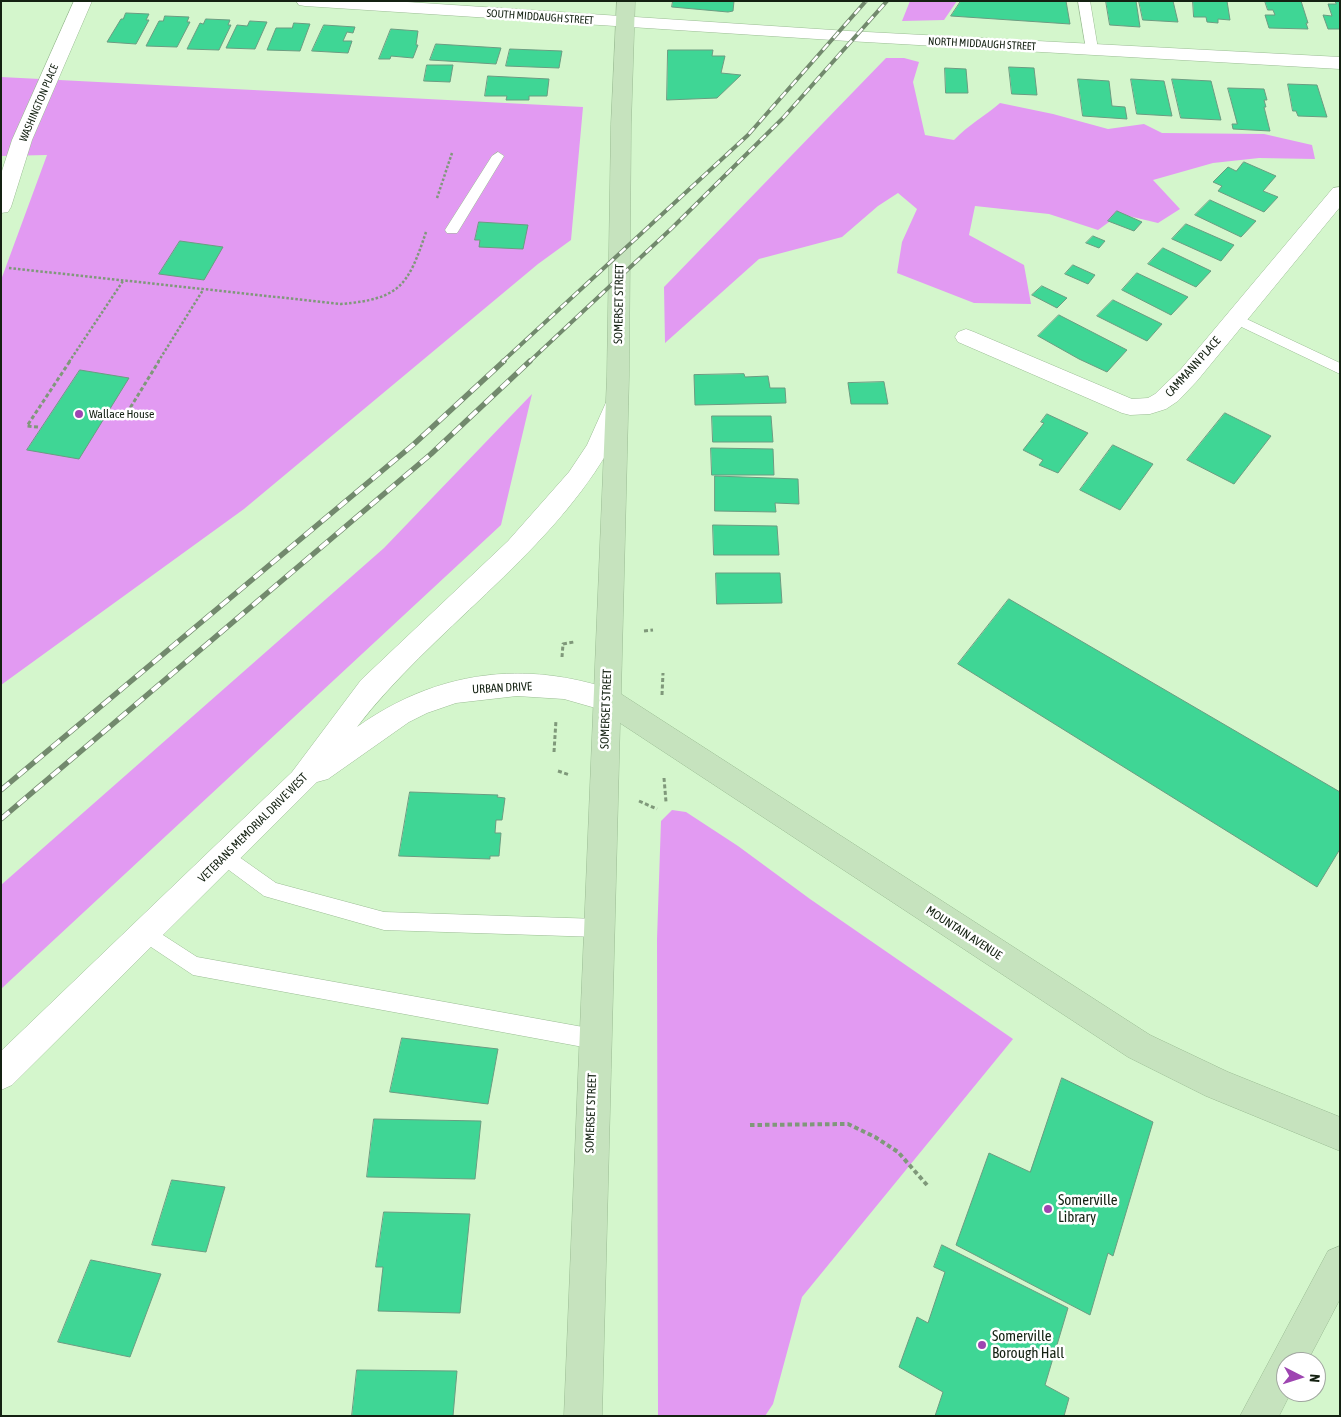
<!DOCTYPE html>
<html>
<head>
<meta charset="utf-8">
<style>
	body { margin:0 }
	#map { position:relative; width:1341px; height:1417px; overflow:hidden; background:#d4f6cc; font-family:"Asap Condensed",sans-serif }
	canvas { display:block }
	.frame { position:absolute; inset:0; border:2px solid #142112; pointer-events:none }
	.north { position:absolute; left:1276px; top:1352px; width:50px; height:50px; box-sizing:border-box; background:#fff; border:1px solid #a1a6a0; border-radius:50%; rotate:95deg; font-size:14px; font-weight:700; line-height:20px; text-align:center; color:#142112 }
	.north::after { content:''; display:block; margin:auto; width:18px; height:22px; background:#9e45b1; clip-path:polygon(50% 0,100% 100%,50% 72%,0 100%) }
</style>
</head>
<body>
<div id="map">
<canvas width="1341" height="1417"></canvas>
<div class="frame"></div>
<div class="north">N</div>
</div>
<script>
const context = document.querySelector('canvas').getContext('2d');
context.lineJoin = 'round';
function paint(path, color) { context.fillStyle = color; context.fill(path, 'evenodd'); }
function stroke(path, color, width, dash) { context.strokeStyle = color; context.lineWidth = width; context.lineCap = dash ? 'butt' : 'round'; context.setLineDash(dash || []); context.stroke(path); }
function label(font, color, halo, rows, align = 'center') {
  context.font = font + ' "Asap Condensed",sans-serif'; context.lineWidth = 5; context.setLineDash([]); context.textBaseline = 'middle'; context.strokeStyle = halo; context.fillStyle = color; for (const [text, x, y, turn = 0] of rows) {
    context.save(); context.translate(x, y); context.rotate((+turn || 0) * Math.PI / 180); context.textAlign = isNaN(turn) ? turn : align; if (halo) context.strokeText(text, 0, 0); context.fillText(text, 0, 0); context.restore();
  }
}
paint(new Path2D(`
	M910,1H957L944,20L902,21Z
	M886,58H904L919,62L913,82L925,135L954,140C968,125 985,116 1000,103L1053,114L1108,129L1144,124L1162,133L1264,134L1312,145L1315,159L1259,158L1213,163L1153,180L1180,209L1158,223L1120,214L1098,230L1049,214L975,206L969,235L1024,265L1031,304L974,303L897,273L902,242L917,209L898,193L878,206L842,237L759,259L665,343L664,287Z
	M1,77L583,107L571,240L538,264L244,509L1,685V280L47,155L1,156Z
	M532,394L501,525L1,989V885L384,548Z
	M672,810L686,812L738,846L810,899L1013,1039L802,1297L773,1404L765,1416H658L657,939L661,821Z`), '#e29af2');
const building = new Path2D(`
	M673,1H734L733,11L728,12L672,7Z
	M961,1H1066L1070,24L951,16Z
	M1106,1H1136L1140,27L1110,25Z
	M1139,1H1173L1178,22L1143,20Z
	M1193,1H1227L1230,20L1218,19V23L1207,22L1206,17H1194Z
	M1265,1H1301L1308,23H1306L1308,29L1269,28L1265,15H1275L1273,10H1268Z
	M1335,1H1340V29H1328L1323,15L1332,16L1328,4H1336Z
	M126,13L149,14L146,20H149L136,44L107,42L121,19H123Z
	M165,16L189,17L187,22H190L177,47L146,46L159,21H163Z
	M206,19L230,20L228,25H231L219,50L187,49L200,23L203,24Z
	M250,21L267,22L255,49L226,48L237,25L247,26Z
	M294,23L310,24L300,51L267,50L276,28H292Z
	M324,25L355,27L353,33L347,32L343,41H352L348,53L312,51Z
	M391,29L418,31L416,45H418L413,58L391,56L390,59H379Z
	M436,44L501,48L496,64L430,60Z
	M510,49L562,51L559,68L506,66Z
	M668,50H713L712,56H725L721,73L741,75L717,98L667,100Z
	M427,65H453L450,82L424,81Z
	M1009,67L1034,68L1037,95L1012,94Z
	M945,68L966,69L968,93H946Z
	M488,76L549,79L547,96H529V100H506L507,96H485Z
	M1078,79L1109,81L1112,106L1125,107L1127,119L1083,116Z
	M1131,79L1164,81L1172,116L1137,114Z
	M1172,79L1211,81L1221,120L1181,118Z
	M1288,84L1317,85L1327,117L1298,116L1296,111H1293Z
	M1228,88L1264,89L1267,100H1264L1266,107H1264L1270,131L1233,129L1232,124H1237Z
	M1244,162L1276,176L1263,191L1278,197L1264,212L1218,191L1222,186L1213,182L1228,167L1236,171Z
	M1210,200L1256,221L1241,237L1195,215Z
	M1117,211L1142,222L1134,231L1108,221Z
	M479,222L528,225L523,249L479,247L480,240H475Z
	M1186,224L1234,245L1221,261L1172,239Z
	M1093,236L1105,241L1099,248L1086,243Z
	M180,241L223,247L204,280L159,274Z
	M1163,248L1211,271L1196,287L1148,264Z
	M1073,265L1095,275L1088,284L1065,274Z
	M1137,273L1188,297L1171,315L1122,290Z
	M1042,286L1067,298L1057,308L1032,295Z
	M1113,300L1162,324L1147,341L1097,316Z
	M1059,315L1127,350L1107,372L1079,359L1038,336Z
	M80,370L129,378L79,459L27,450Z
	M744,374L745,377L768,376L770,388H785L786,403L695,405L694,375Z
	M884,382L888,404H851L848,383Z
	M1225,413L1271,436L1234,484L1187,460Z
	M1047,414L1088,433L1058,473L1039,465L1043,460L1023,450L1044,423L1041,422Z
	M712,416H771L773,442H713Z
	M1113,445L1153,464L1120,510L1080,490Z
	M711,448L773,449L774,475H712Z
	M715,476L798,479L799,504L775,503L776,512L715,511Z
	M713,525L777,526L779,555H714Z
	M716,573H780L782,603L717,604Z
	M1009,599L1340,792V849L1317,887L958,664Z
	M410,792L498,795L497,797L505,798L502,820H496L495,833H501L499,856H490V859L399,856Z
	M402,1038L498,1049L488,1104L390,1092Z
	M1062,1078L1153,1122L1113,1256L1108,1253L1090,1315L956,1245L989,1153L1030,1172Z
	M374,1119L481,1121L475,1179L367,1177Z
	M172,1180L225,1187L206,1252L152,1245Z
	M384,1212L470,1214L460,1313L378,1311L383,1267H376Z
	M942,1245L1068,1308L1045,1385L1069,1398L1064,1416H935L943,1392L899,1367L917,1317L928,1323L945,1272L934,1267Z
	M91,1260L161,1274L130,1357L58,1342Z
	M357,1370L457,1371L453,1416H352Z`);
paint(building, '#3fd695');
stroke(building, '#6b9c81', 1);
const lane = new Path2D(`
	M1078,1H1090L1098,49L1096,51H1088L1086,49Z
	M498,152L504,156L459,230L457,233H447L445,230L492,156Z
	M1236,314L1340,363V374L1231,322L1229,319Z
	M225,847L276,883L384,912L598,919L605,922L608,928L605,934L598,937L384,930L264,896L218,862L216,856L218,850Z
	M146,924L197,957L594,1029L601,1032L604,1039L601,1046L594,1049L193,975L139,939L136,933L139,927Z`);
const street = new Path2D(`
	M74,1H92L32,140L11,207L8,212L1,213V174L12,140Z
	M296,1H392L848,31L1340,57V69L848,41L305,6L299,5Z
	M1340,187V207L1197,381L1178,401L1166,409L1150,414L1130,415L1122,413L958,342L955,337L958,332L966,329L974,332L1132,399L1148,398L1155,394L1181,369L1333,188Z
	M616,396L624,398L628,404C621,420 616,438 607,453C544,559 432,630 357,727C436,671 524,659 616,691L620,699L616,707L606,711L564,699L517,696L456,703L427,713L409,722L328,779L317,782L12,1085L1,1090V1051L292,772L361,680L508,541L569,472L587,445L608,398Z`);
const secondary = new Path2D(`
	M617,1H635L631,125L629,376L621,694L1150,1035L1228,1072L1340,1117V1151L1206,1096L1128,1057L620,723L602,1416H564L607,376L611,125Z
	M1340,1246V1299L1307,1362H1286V1392H1291L1279,1416H1240L1328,1251Z`);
stroke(lane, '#9bbc94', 1);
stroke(street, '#9bbc94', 1);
stroke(secondary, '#9bbc94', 1);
stroke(new Path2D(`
	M437,198L452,153
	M9,268L341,304C400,299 408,286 426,232
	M69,362L123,281
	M158,362L203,290`), '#7f987a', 2.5, [2.5, 2]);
stroke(new Path2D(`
	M127,413L159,361
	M38,427L27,426L70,361
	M644,631L653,630
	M562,657L563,644L574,642
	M662,695L663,673
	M554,752L556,720
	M558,771L570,775
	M664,778L666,802
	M639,801L657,809`), '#7f987a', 3, [4, 2.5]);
stroke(new Path2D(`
	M750,1125L848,1124L875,1137L898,1152L927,1185`), '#7f987a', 4, [4.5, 3]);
paint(lane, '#fff');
paint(street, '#fff');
paint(secondary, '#c6e3be');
const railFar1 = new Path2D(`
	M502,362L748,135L866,1
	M529,362L672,228L783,118L887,1`);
const rail = new Path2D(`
	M1,790L414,444L504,361
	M1,819L431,454L530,361`);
stroke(railFar1, '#72896d', 4);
stroke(rail, '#72896d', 5.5);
stroke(railFar1, '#fff', 2.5, [8]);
stroke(rail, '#fff', 4, [11]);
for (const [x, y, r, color] of [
	[79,414,5,"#9e45b1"],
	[1048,1209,5,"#9e45b1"],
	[982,1345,5,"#9e45b1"]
]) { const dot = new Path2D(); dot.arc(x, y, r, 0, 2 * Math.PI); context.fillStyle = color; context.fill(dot); stroke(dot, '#fff', 2); }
label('11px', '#142112', '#fff', [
	["SOUTH MIDDAUGH STREET",540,17,4],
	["NORTH MIDDAUGH STREET",982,44,3],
	["WASHINGTON PLACE",39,103,-67]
]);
label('12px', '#142112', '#fff', [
	["SOMERSET STREET",619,304,-89],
	["CAMMANN PLACE",1193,367,-48],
	["URBAN DRIVE",502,688,-3],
	["SOMERSET STREET",606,709,-88],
	["VETERANS MEMORIAL DRIVE WEST",253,828,-45],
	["MOUNTAIN AVENUE",964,933,33],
	["SOMERSET STREET",591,1113,-88]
]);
label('12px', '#142112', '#fff', [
	["Wallace House",89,414]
], 'left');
label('15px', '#142112', '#fff', [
	["Somerville",1058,1200],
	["Library",1058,1217],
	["Somerville",992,1336],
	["Borough Hall",992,1353]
], 'left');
</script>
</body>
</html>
